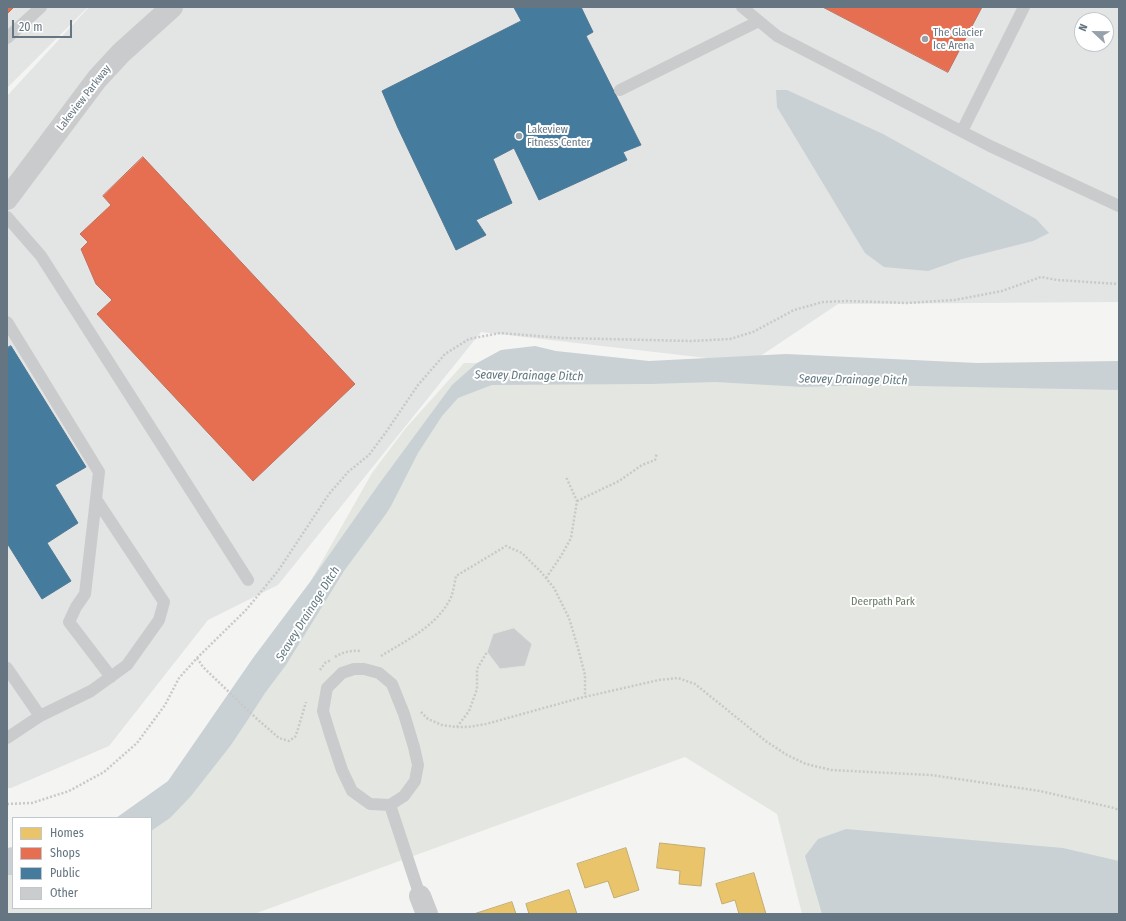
<!DOCTYPE html>
<html>
<head>
<meta charset="utf-8">
<style>
	body { margin:0 }
	#map { position:relative; width:1126px; height:921px; overflow:hidden; background:#f4f4f3; font-family:"Fira Sans Condensed",sans-serif }
	canvas { display:block }
	.frame { position:absolute; inset:0; border:8px solid #657581; pointer-events:none }
	.legend { position:absolute; left:12px; top:817px; width:140px; height:92px; box-sizing:border-box; background:#fff; border:1px solid #c1c8cd; margin:0; padding:5px 7px; list-style:none; font-size:12px; color:#657581 }
	.legend li { display:flex; align-items:center; gap:8px; height:20px }
	.legend b { width:20px; border:1px solid #c1c8cd }
	.north { position:absolute; left:1074px; top:12px; width:40px; height:40px; box-sizing:border-box; background:#fff; border:1px solid #c1c8cd; border-radius:50%; rotate:292deg; font-size:11px; font-weight:700; line-height:16px; text-align:center; color:#657581 }
	.north::after { content:''; display:block; margin:auto; width:14px; height:18px; background:#97a1a9; clip-path:polygon(50% 0,100% 100%,50% 72%,0 100%) }
	.scale { position:absolute; left:12px; top:20px; width:60px; height:18px; box-sizing:border-box; border:2px solid #657581; border-top:0; padding-left:5px; font-size:12px; line-height:14px; white-space:nowrap; color:#657581; -webkit-text-stroke:3px #fff; paint-order:stroke }
</style>
</head>
<body>
<div id="map">
<canvas width="1126" height="921"></canvas>
<div class="frame"></div>
<ul class="legend">
<li><b style="height:11px;background:#e9c46a"></b>Homes</li>
<li><b style="height:11px;background:#e76f51"></b>Shops</li>
<li><b style="height:11px;background:#457b9d"></b>Public</li>
<li><b style="height:11px;background:#cbcccd"></b>Other</li>
</ul>
<div class="north">N</div>
<div class="scale">20 m</div>
</div>
<script>
const context = document.querySelector('canvas').getContext('2d');
context.lineJoin = 'round';
function paint(path, color) { context.fillStyle = color; context.fill(path, 'evenodd'); }
function stroke(path, color, width, dash) { context.strokeStyle = color; context.lineWidth = width; context.lineCap = dash ? 'butt' : 'round'; context.setLineDash(dash || []); context.stroke(path); }
function label(font, color, halo, rows, align = 'center') {
  context.font = font + ' "Fira Sans Condensed",sans-serif'; context.lineWidth = 4; context.setLineDash([]); context.textBaseline = 'middle'; context.strokeStyle = halo; context.fillStyle = color; for (const [text, x, y, turn = 0] of rows) {
    context.save(); context.translate(x, y); context.rotate((+turn || 0) * Math.PI / 180); context.textAlign = isNaN(turn) ? turn : align; if (halo) context.strokeText(text, 0, 0); context.fillText(text, 0, 0); context.restore();
  }
}
paint(new Path2D(`
	M7,7H88L7,88Z
	M89,7H1119V302L838,304L750,363L481,332L278,585L208,620L109,746L11,788H7V96ZM1082,20H1106V44H1082Z`), '#e3e4e4');
paint(new Path2D(`
	M464,363L670,364L1119,369V914H802L777,814L685,757L254,914H7V852L13,853V908H151V818L179,786L292,614L372,473L405,429Z`), '#e4e7e1');
paint(new Path2D(`
	M776,90H787L883,134L1036,219L1049,233L1033,241L962,259L928,271L884,267L865,253L777,107Z
	M535,346L556,351L649,361L786,354L977,363L1119,361V390L868,385L803,387L715,382L651,384L492,385L458,398L442,416L418,453L391,506L386,514L344,571L286,665L265,693L247,721L231,745L191,796L170,818L151,831V818H116L168,781L253,658L310,582L379,484L452,385L477,363L501,350Z
	M846,829L1063,848L1119,861V914H822L805,856L818,839Z
	M13,847V875H7V848Z`), '#c9d1d4');
const homes = new Path2D(`
	M660,843L705,848L701,886L679,884L680,871L657,868Z
	M626,848L639,890L614,898L608,881L585,888L577,864Z
	M754,873L766,914H739L735,900L722,904L716,884Z
	M569,890L577,914H529L526,904Z
	M512,902L516,914H474Z`);
paint(homes, '#e9c46a');
stroke(homes, '#c1ac71', 1);
const shops = new Path2D(`
	M7,7H14L7,14Z
	M823,7H982L948,72Z
	M143,157L355,384L253,481L97,314L112,300L96,284L81,249L88,242L80,234L111,205L103,196Z`);
paint(shops, '#e76f51');
stroke(shops, '#c0715f', 1);
const public = new Path2D(`
	M514,7H581L593,32L586,36L641,145L623,152L627,160L539,200L514,148L493,159L512,203L476,220L486,235L456,250L398,128L382,91L521,21Z
	M11,346L86,467L55,485L78,523L47,543L71,581L42,599L7,543V348Z`);
paint(public, '#457b9d');
stroke(public, '#4f7995', 1);
const building = new Path2D(`
	M514,628L532,644L525,666L500,669L487,652L493,634Z`);
paint(building, '#cbcccd');
stroke(building, '#e3e3e2', 1);
stroke(new Path2D(`
	M577,501L619,481L642,465L655,460L657,453
	M546,578L561,556L571,538L577,501L566,477
	M381,656C405,641 433,628 448,603C453,596 454,585 456,576L506,546L522,553L541,572L554,588L569,618L578,648L585,675V697
	M335,657C343,652 351,650 361,651
	M197,658L203,667L257,719L279,738L289,741L295,737L298,729L306,702
	M320,670L325,663L331,660
	M421,712L428,719L442,725L456,727H468L486,724L580,698L659,680L678,678L695,684L767,742L787,755L806,764L831,770L931,775L1040,791L1114,808L1119,810
	M457,727L469,711L477,689V669L487,652
	M7,804L32,803L69,791L104,772L137,743L165,705L179,678L197,658L246,610L278,571L329,494L348,472L369,455L386,432L418,385L445,354L469,339L500,333L563,338L691,341L730,339L753,332L794,310L823,302L848,301L907,303L955,300L1002,291L1041,277L1057,280L1119,284`), '#c8c9c8', 2.5, [2, 2]);
stroke(new Path2D(`
	M742,7L777,36L990,146L1119,206
	M7,38L41,7
	M620,90L759,21
	M962,131L1024,7
	M7,217L41,256L248,580
	M7,322L99,472L96,499L164,602L159,620L127,665L91,691L40,716L7,738
	M96,499L85,594L76,607L69,622L111,677
	M7,668L40,716
	M390,805L404,796L415,781L418,765L414,747L404,714L392,684L379,673L364,669H354L342,673L327,688L323,711L330,734L342,770L352,791L370,804L390,805L420,896`), '#cacbcc', 12);
stroke(new Path2D(`
	M420,896L427,914`), '#cacbcc', 22);
stroke(new Path2D(`
	M7,199L97,79L121,53L172,7`), '#cacbcc', 22);
for (const [x, y, r, color] of [
	[925,39,4,"#97a1a9"],
	[519,136,4,"#97a1a9"]
]) { const dot = new Path2D(); dot.arc(x, y, r, 0, 2 * Math.PI); context.fillStyle = color; context.fill(dot); stroke(dot, '#fff', 1.5); }
label('11px', '#657581', '#fff', [
	["The Glacier",933,33],
	["Ice Arena",933,46],
	["Lakeview",527,130],
	["Fitness Center",527,143]
], 'left');
label('11px', '#657581', '#fff', [
	["Lakeview Parkway",84,98,-52]
]);
label('11px', '#687964', '#fff', [
	["Deerpath Park",883,602]
]);
label('italic 12px', '#61777f', '#fff', [
	["Seavey Drainage Ditch",529,376,1],
	["Seavey Drainage Ditch",853,380,1],
	["Seavey Drainage Ditch",308,614,-58]
]);
</script>
</body>
</html>
